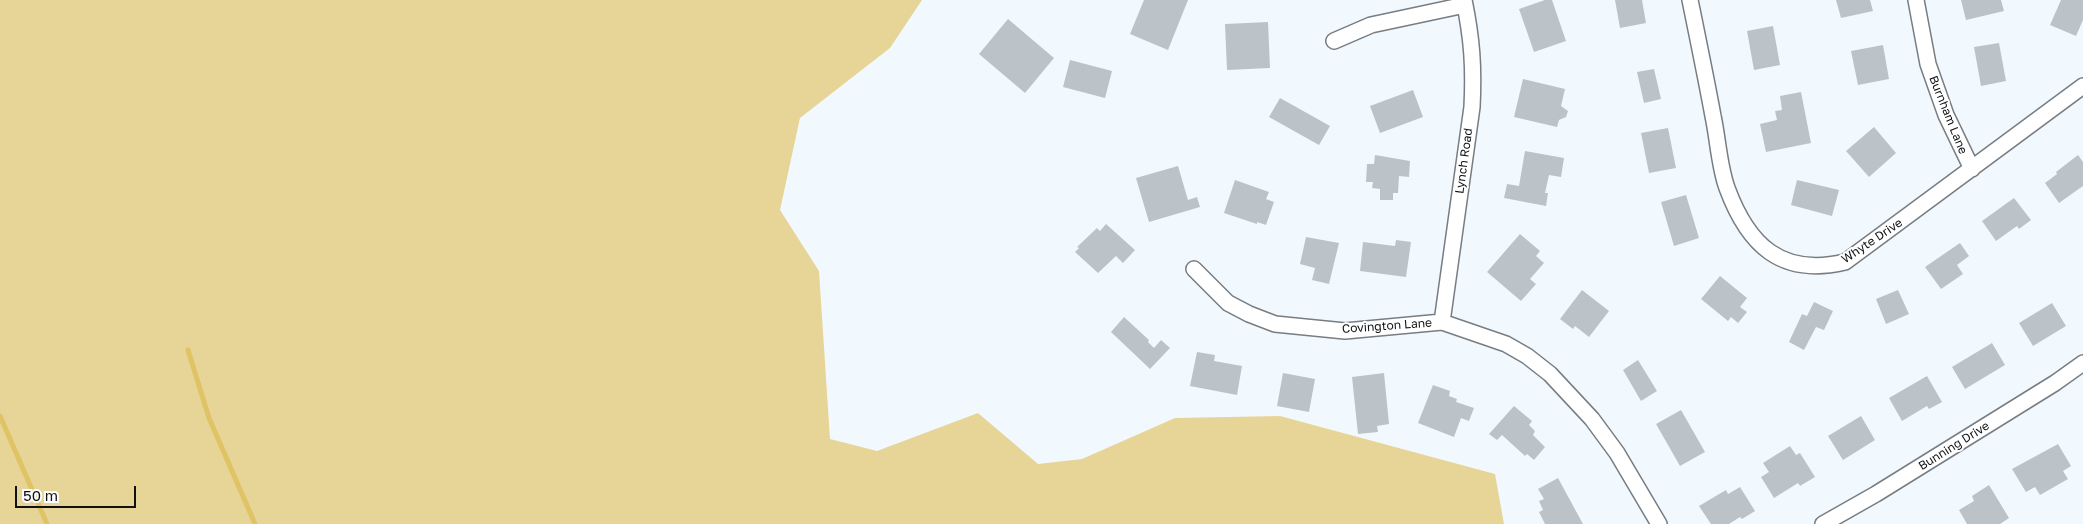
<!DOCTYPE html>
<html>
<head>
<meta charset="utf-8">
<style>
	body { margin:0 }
	#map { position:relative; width:2083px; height:524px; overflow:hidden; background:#f2f9fe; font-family:"Golos Text",sans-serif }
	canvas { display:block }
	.scale { position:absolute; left:15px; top:486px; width:121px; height:22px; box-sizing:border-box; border:2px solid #0f1113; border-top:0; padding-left:6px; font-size:15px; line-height:18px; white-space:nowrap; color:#0f1113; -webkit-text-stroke:4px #fff; paint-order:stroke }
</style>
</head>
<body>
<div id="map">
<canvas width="2083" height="524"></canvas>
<div class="scale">50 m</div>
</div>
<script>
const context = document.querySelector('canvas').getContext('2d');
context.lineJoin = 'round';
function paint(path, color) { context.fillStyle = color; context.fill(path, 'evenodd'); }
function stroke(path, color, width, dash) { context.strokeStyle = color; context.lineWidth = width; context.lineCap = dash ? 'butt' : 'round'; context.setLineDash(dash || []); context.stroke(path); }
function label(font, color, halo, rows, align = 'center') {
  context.font = font + ' "Golos Text",sans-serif'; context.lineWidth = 4; context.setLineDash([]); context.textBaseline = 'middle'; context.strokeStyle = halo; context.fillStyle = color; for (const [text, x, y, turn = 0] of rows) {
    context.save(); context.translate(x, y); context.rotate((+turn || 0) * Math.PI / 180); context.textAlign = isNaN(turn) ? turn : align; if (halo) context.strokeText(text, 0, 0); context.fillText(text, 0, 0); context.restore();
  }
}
paint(new Path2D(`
	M0,0H922L890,48L800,118L780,210L819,271L830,439L877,451L978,413L1038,464L1082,459L1175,418L1280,416L1495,474L1504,524H0Z`), '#e7d497');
stroke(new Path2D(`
	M188,350L209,418L255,524
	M0,416L47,524`), '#dfc365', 5);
paint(new Path2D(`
	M1144,0H1188L1168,50L1130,34Z
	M1545,0H1552L1566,41L1534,52L1519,9Z
	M1615,0H1642L1646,23L1620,28Z
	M1836,0H1870L1873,11L1841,18Z
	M1961,0H2001L2004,11L1966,20Z
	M2061,0H2083V20L2076,36L2050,25Z
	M1008,19L1054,58L1025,93L979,54Z
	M1268,22L1270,68L1227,70L1225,24Z
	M1773,26L1780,65L1754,70L1747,31Z
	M1999,43L2006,81L1981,86L1974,47Z
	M1883,45L1889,79L1858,85L1851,51Z
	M1070,60L1112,71L1105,98L1063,87Z
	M1654,69L1661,99L1644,103L1637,72Z
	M1523,79L1565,89L1561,106L1568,111L1566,117L1559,120L1557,127L1514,117Z
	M1413,90L1423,117L1380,133L1370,106Z
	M1801,92L1811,143L1766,152L1760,124L1777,120L1775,111L1782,110L1780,96Z
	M1280,98L1330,126L1319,145L1269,117Z
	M1874,127L1896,153L1869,177L1846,151Z
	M1668,128L1676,168L1649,173L1641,133Z
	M1525,151L1564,158L1561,177L1549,175L1545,193H1548L1546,206L1504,198L1507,184L1519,186Z
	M1375,155L1410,161L1409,177L1399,176L1398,193H1393V200H1380V189L1372,188L1373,182H1366L1367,164H1374Z
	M2078,155L2083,162V186L2059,203L2045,183L2057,174L2056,172Z
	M1178,166L1188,200L1197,197L1200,207L1149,222L1136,178Z
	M1235,180L1269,192L1266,199L1274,202L1266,225L1257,222V224L1224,213Z
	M1797,180L1839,190L1832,216L1791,205Z
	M1686,195L1699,238L1674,246L1661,202Z
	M2014,198L2031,220L2019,229L2017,226L1996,241L1982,221Z
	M1106,224L1135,250L1123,263L1116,256L1098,273L1075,252L1079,248L1077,247L1097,228L1100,231Z
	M1520,234L1540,251L1536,256L1544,263L1530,279L1536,284L1521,301L1487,272Z
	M1306,237L1339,243L1329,284L1312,280L1315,268L1300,264Z
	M1396,240L1411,242L1406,277L1360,271L1363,242L1395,246Z
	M1960,243L1969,256L1957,265L1963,274L1941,289L1925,267Z
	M1720,276L1747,298L1740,307L1747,312L1738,323L1731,317L1728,321L1701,299Z
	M1582,290L1609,311L1589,337L1575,326L1573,329L1560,319Z
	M1898,290L1909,314L1886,324L1876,299Z
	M1814,302L1833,311L1824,330L1816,327L1804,350L1789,342L1802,314L1807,316Z
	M2052,303L2066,326L2033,346L2019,323Z
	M1124,317L1149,340L1148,342L1154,348L1161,340L1170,348L1150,369L1111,332Z
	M1992,343L2005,365L1965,389L1952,367Z
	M1197,352L1215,355L1214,361L1242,366L1237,395L1190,386Z
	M1638,360L1657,391L1641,401L1623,370Z
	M1283,373L1315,379L1309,412L1277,406Z
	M1384,373L1389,424L1377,426L1378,432L1358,434L1352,377Z
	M1927,376L1942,402L1929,409L1927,406L1902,421L1889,398Z
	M1433,385L1450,391L1449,396L1457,399L1456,402L1474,408L1469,421L1461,418L1454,437L1418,423Z
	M1514,406L1532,421L1529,425L1535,431L1533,435L1545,447L1534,460L1527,454L1525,456L1502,435L1497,440L1489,434Z
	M1681,410L1705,452L1680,466L1656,424Z
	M1861,416L1875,440L1843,460L1828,436Z
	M2058,444L2071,466L2063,471L2068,479L2040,495L2035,487L2026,492L2012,469Z
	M1790,446L1796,455L1800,453L1815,477L1800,486L1798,483L1774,498L1761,477L1769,472L1763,463Z
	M1558,478L1583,524H1545L1539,512L1543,510L1539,501L1544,499L1538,489Z
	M1989,485L2009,518L2000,524H1967L1959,510L1974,501L1972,496Z
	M1740,487L1755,511L1742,519L1740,517L1729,524H1711L1699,506L1726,490L1728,494Z`), '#bcc3c8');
const minor = new Path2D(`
	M1690,0C1698,39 1706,78 1713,116C1718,139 1719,166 1727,188C1748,245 1781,277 1845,262L2083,86
	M1916,0L1928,64L1946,115L1972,169
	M1334,41L1371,25L1465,5
	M1194,269L1228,303L1249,314L1275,324L1345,331L1442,322L1506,344L1527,356L1550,374L1592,419L1617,453L1659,524
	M1442,322L1472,107C1474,67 1472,39 1464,0
	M1823,524L1876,494L2055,383L2083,363`);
stroke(minor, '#777d82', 18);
stroke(minor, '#fff', 15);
label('12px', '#0f1113', '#fff', [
	["Burnham Lane",1948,115,68],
	["Lynch Road",1464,161,-82],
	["Whyte Drive",1872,241,-34],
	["Covington Lane",1387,326,-4],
	["Bunning Drive",1954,446,-32]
]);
</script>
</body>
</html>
